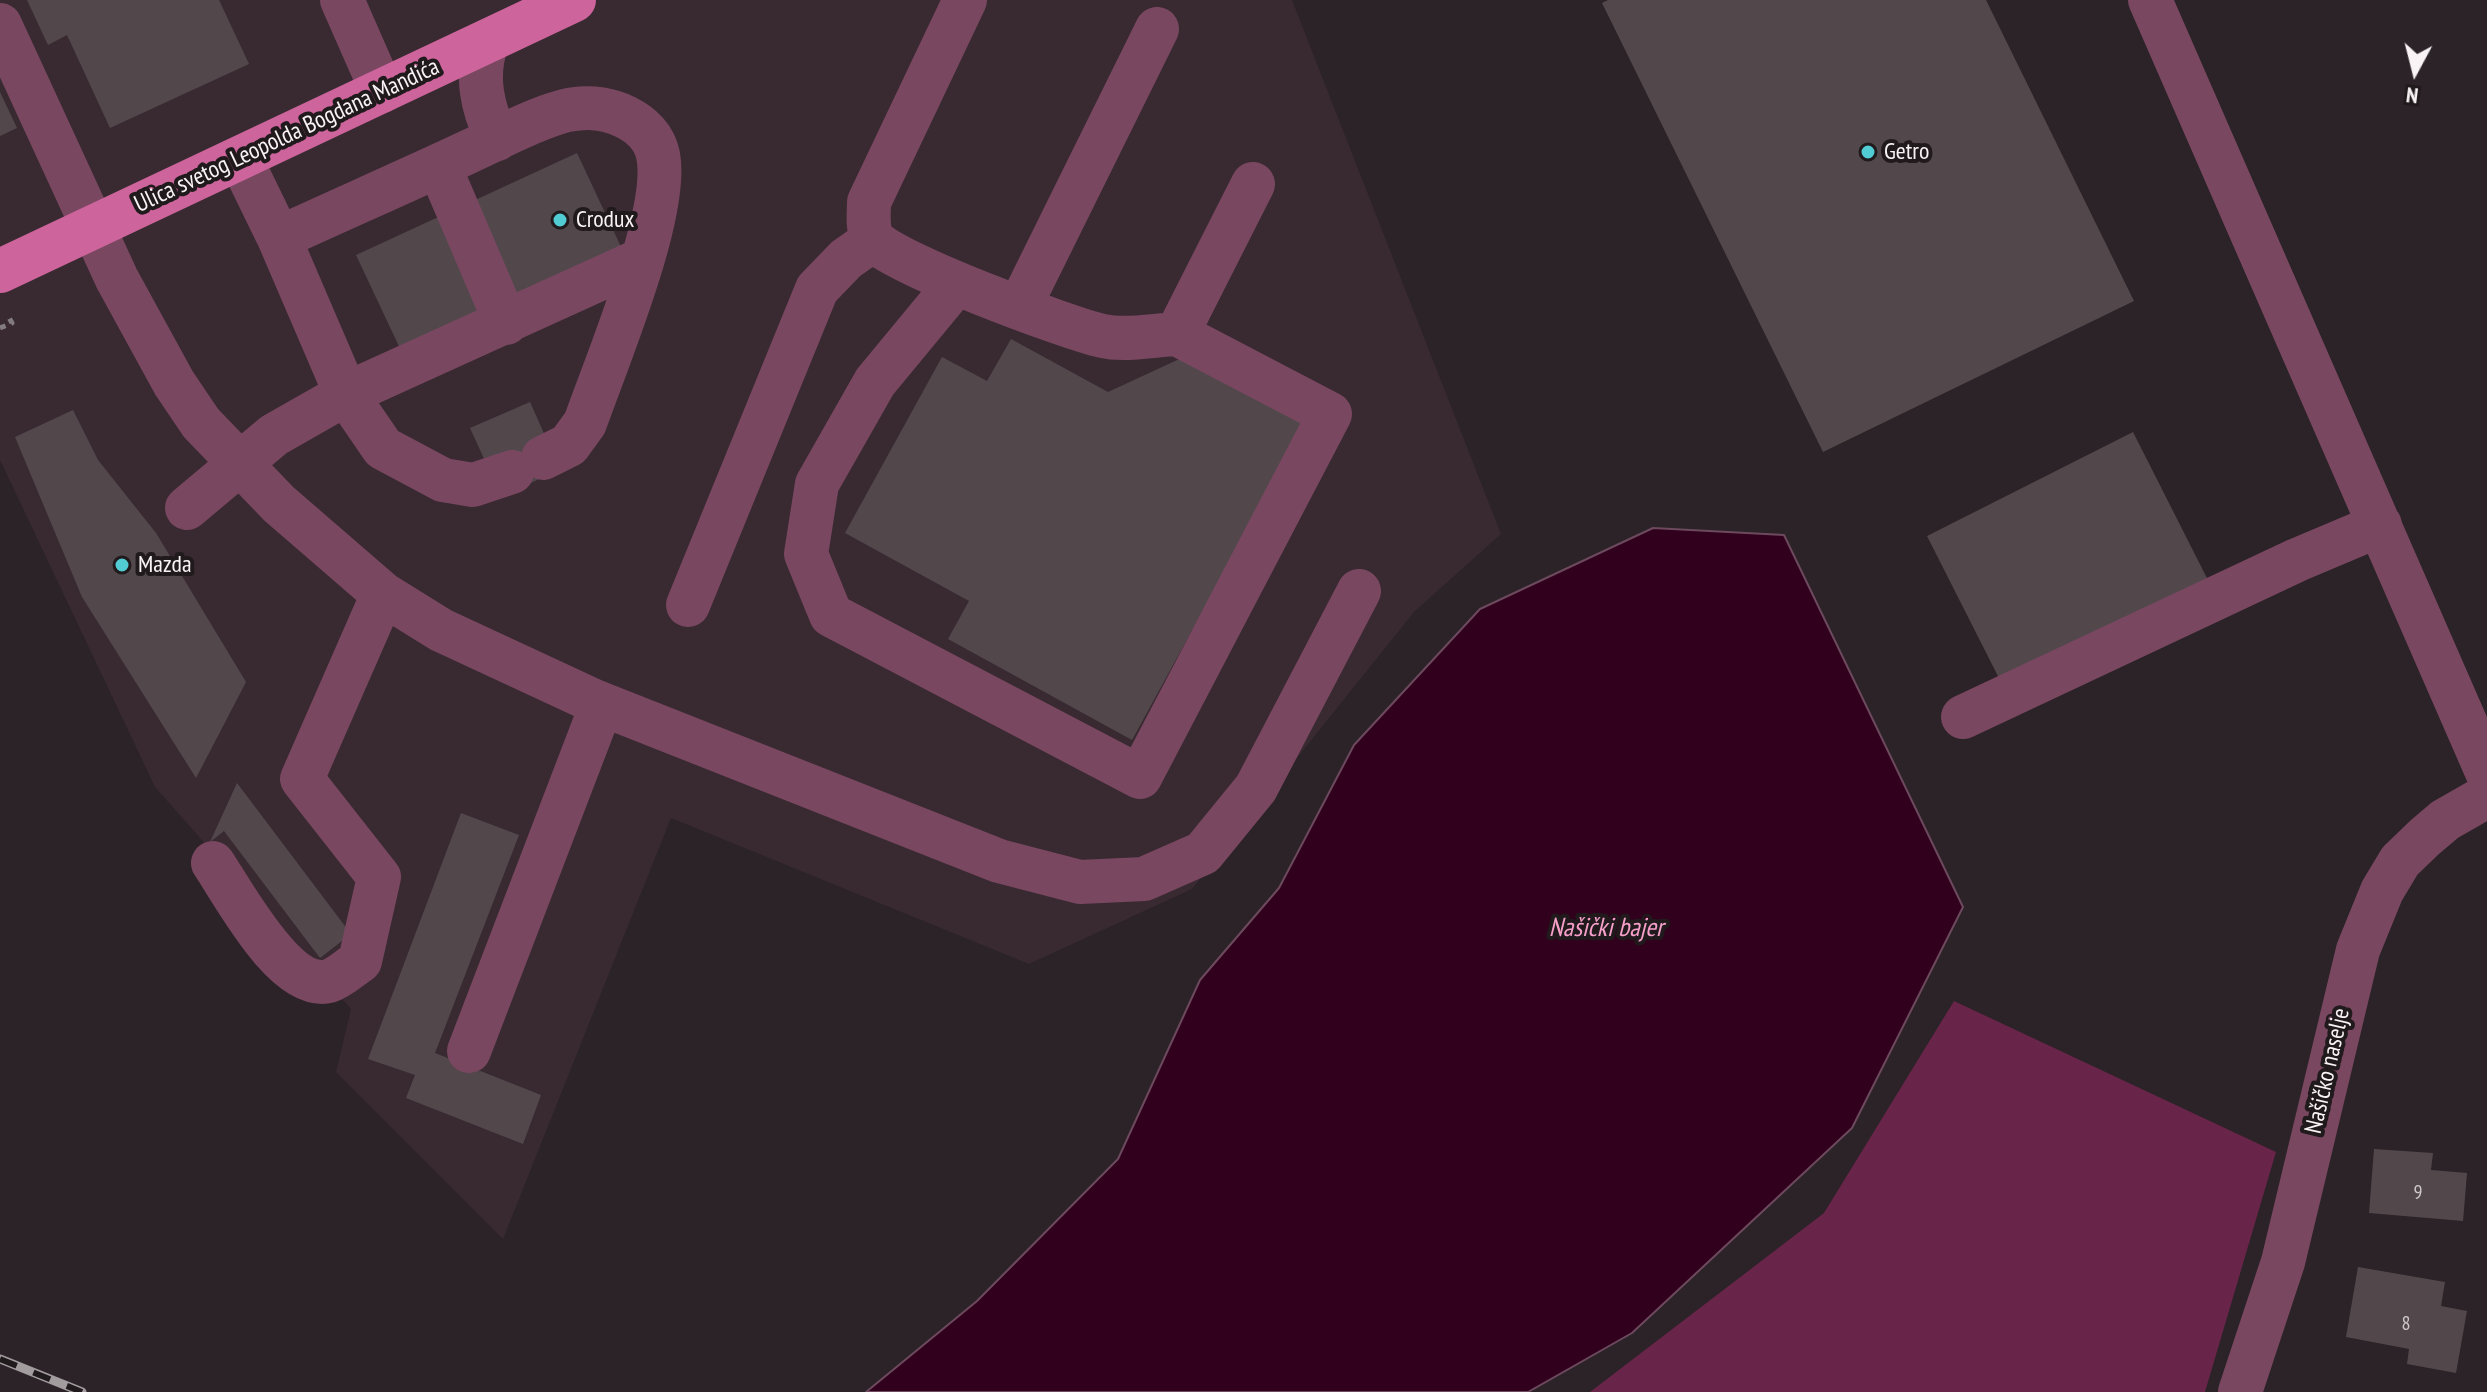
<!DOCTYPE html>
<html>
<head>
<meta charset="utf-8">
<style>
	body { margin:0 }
	#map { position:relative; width:2487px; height:1392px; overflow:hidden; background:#2b2327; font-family:"PT Sans Narrow",sans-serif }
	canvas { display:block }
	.north { position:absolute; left:2375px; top:32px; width:80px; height:80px; -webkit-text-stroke:6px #211a1d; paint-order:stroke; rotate:187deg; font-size:22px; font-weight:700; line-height:32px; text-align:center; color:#f9f3f6 }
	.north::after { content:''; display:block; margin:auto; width:28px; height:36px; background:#f9f3f6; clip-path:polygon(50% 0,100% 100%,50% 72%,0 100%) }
</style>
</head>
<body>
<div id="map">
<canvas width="2487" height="1392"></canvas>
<div class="north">N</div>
</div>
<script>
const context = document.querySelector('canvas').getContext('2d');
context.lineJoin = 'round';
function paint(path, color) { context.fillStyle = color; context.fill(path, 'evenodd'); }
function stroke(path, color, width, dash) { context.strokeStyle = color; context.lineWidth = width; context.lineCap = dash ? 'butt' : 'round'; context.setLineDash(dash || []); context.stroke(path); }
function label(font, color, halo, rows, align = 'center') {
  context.font = font + ' "PT Sans Narrow",sans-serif'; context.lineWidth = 8; context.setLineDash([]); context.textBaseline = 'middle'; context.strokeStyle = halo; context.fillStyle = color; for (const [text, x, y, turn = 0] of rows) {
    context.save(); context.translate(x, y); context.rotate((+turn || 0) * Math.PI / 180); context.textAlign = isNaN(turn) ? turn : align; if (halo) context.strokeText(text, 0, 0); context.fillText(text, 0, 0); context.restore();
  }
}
paint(new Path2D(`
	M0,0H1292L1501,534L1414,612L1192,889L1029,964L671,818L503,1239L336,1072L351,1009L155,787L0,460Z`), '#392a31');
paint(new Path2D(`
	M1954,1001L2276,1152L2205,1392H1590L1824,1213Z`), '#682449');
const water = new Path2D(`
	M1653,528L1784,535L1963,907L1852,1128L1632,1333L1528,1392H866L977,1301L1118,1159L1200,980L1279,888L1354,745L1480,609Z`);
paint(water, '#31001d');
stroke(water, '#6d495e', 2);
paint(new Path2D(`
	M27,0H219L249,64L110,128L67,35L48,45Z
	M1608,0H1986L2134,301L1823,452L1602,3Z
	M0,92L17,128L0,136Z
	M577,153L622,249L405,359L356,255Z
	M1011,339L1108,392L1186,356L1306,422L1132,740L948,639L969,601L845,533L942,357L987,381Z
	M530,402L546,438L550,474L520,488L486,463L470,428Z
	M73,410L98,460L156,533L246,682L196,778L82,597L15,437Z
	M2133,432L2213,590L2007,694L1927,536Z
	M237,783L351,934L320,958L224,831L210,842Z
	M461,813L519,835L435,1053L541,1095L523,1144L406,1098L415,1075L368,1059Z
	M2374,1149L2433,1153L2431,1170L2467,1173L2463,1221L2369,1213Z
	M2358,1267L2445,1282L2441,1306L2467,1311L2456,1373L2407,1364L2409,1349L2346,1337Z`), '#52484c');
stroke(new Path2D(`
	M0,328L12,323L7,314`), '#827b7f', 5, [6, 6]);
stroke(new Path2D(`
	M342,0L382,91
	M965,0L869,202C869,213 867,227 872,238C884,260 1072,330 1103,336C1125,341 1154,335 1177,334L1253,184
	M2150,0L2487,772
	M0,25L117,279L174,383L201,423L279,504L383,594L441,630L594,701L999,861L1080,882L1144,879L1203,853L1256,788L1359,591
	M487,42C475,76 482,107 497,139
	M439,166L506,323
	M279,238C342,209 406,181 468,152C495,140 547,112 575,109C608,104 651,121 658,155C670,212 606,363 585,423L569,445L543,458
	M956,284L875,382L817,484L806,554L831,615L1140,777L1330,414L1177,334
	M1020,306L1157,29
	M512,472L473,485L443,480L383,448L346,394L641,260
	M187,508L274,435L346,394L279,238L240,158
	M688,605L817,289L846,259L873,240
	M1963,717L2297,560L2380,525
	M213,863C234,894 285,992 329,981C339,978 351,967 360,961L379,877L302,779L383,594
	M469,1051L602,704
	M2240,1392L2283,1262L2358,950L2382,891L2400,861L2425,837L2445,820L2487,796`), '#7a4761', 44);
stroke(new Path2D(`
	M0,271L574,0`), '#cd659c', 44);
const rail = new Path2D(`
	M0,1359L82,1392`);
stroke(rail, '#a39c9f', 9);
stroke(rail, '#211a1d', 6, [18]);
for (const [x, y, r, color] of [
	[1868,152,8,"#51ccd2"],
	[560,220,8,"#51ccd2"],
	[122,565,8,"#51ccd2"]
]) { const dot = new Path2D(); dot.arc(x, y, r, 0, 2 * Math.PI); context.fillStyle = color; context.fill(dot); stroke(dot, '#211a1d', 3); }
label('20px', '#cfc8cc', null, [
	["9",2418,1193],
	["8",2406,1324]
]);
label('24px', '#f9f3f6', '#211a1d', [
	["Ulica svetog Leopolda Bogdana Mandića",287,136,-25],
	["Našičko naselje",2328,1071,-77]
]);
label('24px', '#f9f3f6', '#211a1d', [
	["Getro",1884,152],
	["Crodux",576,220],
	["Mazda",138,565]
], 'left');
label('italic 26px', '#f59fc9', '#211a1d', [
	["Našički bajer",1606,929]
]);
</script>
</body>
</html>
